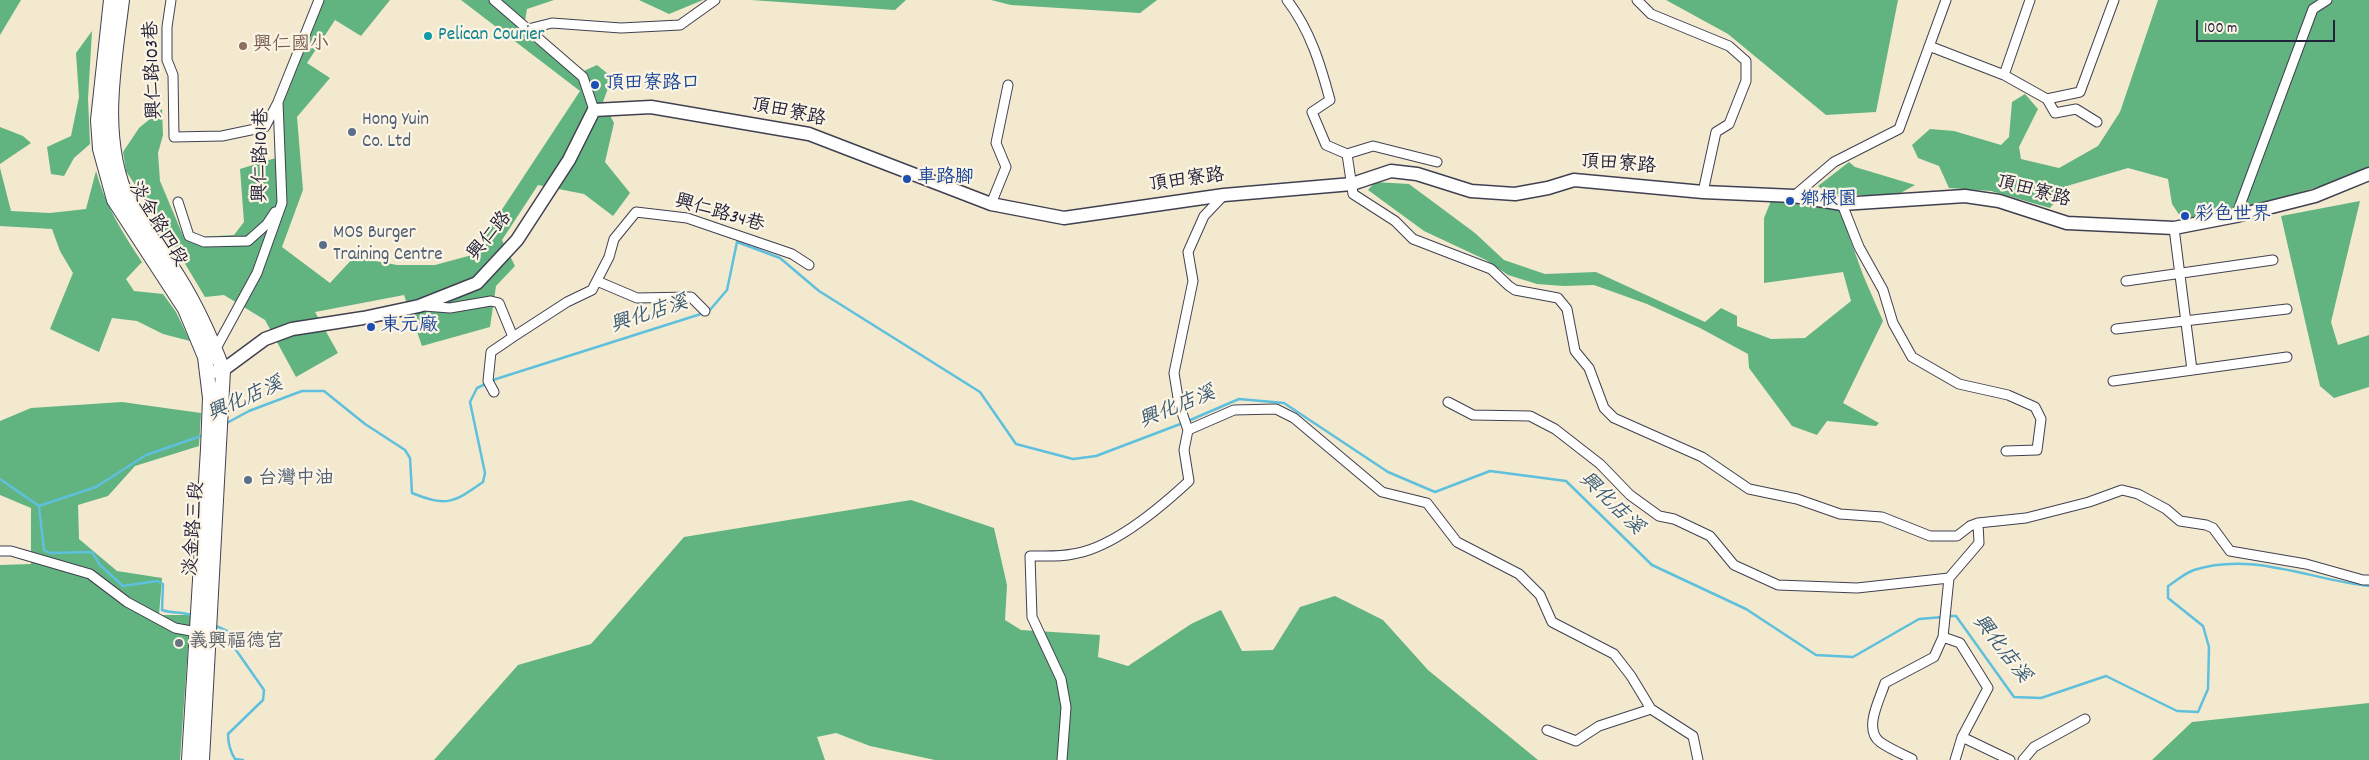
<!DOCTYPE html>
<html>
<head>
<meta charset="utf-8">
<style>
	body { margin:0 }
	#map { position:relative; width:2369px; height:760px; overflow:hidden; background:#f3e9cf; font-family:Dekko,sans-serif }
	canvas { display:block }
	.scale { position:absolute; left:2196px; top:20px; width:139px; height:22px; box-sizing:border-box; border:2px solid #22223b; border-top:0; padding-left:6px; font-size:15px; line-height:18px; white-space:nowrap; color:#22223b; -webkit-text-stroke:4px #fcf5e5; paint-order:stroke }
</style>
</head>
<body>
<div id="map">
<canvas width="2369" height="760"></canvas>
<div class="scale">100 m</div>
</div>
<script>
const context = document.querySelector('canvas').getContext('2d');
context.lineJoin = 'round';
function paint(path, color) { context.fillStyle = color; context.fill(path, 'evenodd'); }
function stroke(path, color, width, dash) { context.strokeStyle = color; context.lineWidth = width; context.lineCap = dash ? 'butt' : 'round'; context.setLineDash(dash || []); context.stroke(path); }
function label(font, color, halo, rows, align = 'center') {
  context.font = font + ' Dekko,"LXGW WenKai TC",sans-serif'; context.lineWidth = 4.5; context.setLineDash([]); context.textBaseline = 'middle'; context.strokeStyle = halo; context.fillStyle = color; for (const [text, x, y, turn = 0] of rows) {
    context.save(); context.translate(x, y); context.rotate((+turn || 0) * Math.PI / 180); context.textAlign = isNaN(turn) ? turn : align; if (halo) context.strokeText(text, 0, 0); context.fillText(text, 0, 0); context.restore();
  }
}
paint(new Path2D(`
	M0,0H21L0,35Z
	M323,0H390L361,36L335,20L307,63L330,78L297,117L303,190L282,247L330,283L354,257L397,265H435L472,255L580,91L461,0H554L527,9L523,33L575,75L597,65L612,77L603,102L614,123L605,162L630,193L613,216L584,194L538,185L502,240L515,266L496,286L490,327L422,346L404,295L315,312L338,353L296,377L265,320L224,295L205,297L166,232L126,171L123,152L139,128L162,109L163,135L158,153L160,181L184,238L234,235L244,222L240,169L282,156V102Z
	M639,0H703L669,14Z
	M751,0H906L895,10Z
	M991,0H1157L1140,13L1011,5Z
	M1666,0H1898L1876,112L1826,115L1728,34Z
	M2158,0H2369V172L2230,213L2182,219L2172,204L2168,179L2128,168L2067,186L2050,208L1991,191L1949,188L1939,166L1918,158L1912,145L1930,129L1954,131L2001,145L2009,137L2012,102L2025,94L2038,109L2019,147L2021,159L2059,168L2098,146L2120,112Z
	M92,31L88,99L90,144L74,158L64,176L51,174L47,147L71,136L79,97L76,53Z
	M0,127L23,136L31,143L0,164Z
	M1849,162L1855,167L1915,185L1895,196L1828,194L1818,186Z
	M0,168L11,211L50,213L86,209L96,171C105,205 123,234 142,262L126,279L134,291L163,294L176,312L190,341L163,334L137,321L112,318L99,352L50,329L73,273L60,251L52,229L0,226Z
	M1375,182L1409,184L1475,233L1504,260L1545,274L1596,272L1705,322L1721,308L1737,316V326L1771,339L1805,338L1851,301L1843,272L1764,283V218L1771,201L1800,202L1840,211L1863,275L1883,321L1843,403L1879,423L1876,426L1827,421L1817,435L1792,426L1749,368L1748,354L1700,328L1647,304L1594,285L1564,286L1537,284L1508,275L1486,260L1424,231L1368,190Z
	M2360,201L2331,322L2338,345L2369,335V387L2334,398L2320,386L2281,216Z
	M122,402L201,413L199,446L135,466L108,496L78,505L79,539L117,571L162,578L159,615H192L188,646L180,760H0V565L31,564V508L0,495V421L31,408Z
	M911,500L994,528L1007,585L1005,620L1021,630L1100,635L1098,657L1128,666L1191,624L1221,610L1242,651L1273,650L1300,607L1335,596L1383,620L1428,670L1538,760H935L870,746L836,733L817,737L825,760H434L518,665L591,644L684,537Z
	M2369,703V760H2152L2192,722Z`), '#61b380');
stroke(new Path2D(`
	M709,311L727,290L737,242L780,258L819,291L980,392L1016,444L1073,459L1096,456L1183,423
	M1188,421L1239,399L1284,403L1388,472L1435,492L1490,471L1566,481L1652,565L1746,609L1816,655L1853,657L1919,619L1943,617
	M225,424L249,411L302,391H324L365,424L405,450L410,458L412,493C447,507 453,503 483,482L485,473L470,402L477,388L496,379L704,313
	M0,479L39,506L96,487L146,455L204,435
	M39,506L44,550L50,553L92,552L100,565L123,586L157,581L163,584L162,610C173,614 183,611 193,616
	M1948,616H1956L2014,697L2041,698L2106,676L2177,711L2198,712L2208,689L2209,647L2203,626L2168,598V586C2176,581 2185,573 2194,570C2253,551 2311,580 2369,586
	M214,625L227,631L236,650L264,690L263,700L228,734C228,744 230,751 235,759L243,760`), '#5ec0dc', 2.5);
const street = new Path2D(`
	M171,0L167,27V60L173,75L174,137L222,136L265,127L277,104
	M494,0L583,77L594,110
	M1287,0C1310,30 1320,63 1330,100L1312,112L1326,145L1347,154L1353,194L1395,221L1413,239L1491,269L1509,286L1515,290L1558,298L1567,309L1575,351L1589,368L1604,408L1614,418L1702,457L1749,489L1797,499L1840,514L1882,517L1930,536H1957L1970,526L1978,523L2026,518L2089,502L2122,490L2138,494L2166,509L2180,521L2206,525L2213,528L2230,551L2306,564L2363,580H2369
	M1637,0L1651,14L1729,46L1746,61V81L1729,124L1716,132L1703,192
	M528,29L552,23L621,28L680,25L715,0
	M1929,46L2004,75L2047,99L2055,113L2076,109L2097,122
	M2004,75L2030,0
	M2047,99L2080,92L2114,0
	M1347,154L1373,146L1437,162
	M1794,196L1834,162L1899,129L1946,0
	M178,202L189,236L204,242L248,241L267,224L275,212
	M991,204L1006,167L996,143L1008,85
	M1842,204L1859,247L1883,290L1893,323L1912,357L1959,384L2008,395L2035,407L2041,419L2037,450L2006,451
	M2236,216L2313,9L2327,0
	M2174,228L2192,370
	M597,281L637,298L691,297L705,311
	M2126,281L2273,260
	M424,306L450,308L491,301L499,303L513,337L567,302L592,290L609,257L614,239L636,212L687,218L792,254L809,265
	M2116,329L2287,309
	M214,352L257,273L282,203L278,102L319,0
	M2113,381L2287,357
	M494,392L488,381L491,352L513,337
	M1448,402L1473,415L1530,416L1555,429L1600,464L1630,495L1659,516L1674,519L1710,536L1734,565L1778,585L1857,588L1949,578L1979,543L1978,523
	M1188,430L1234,410L1276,409L1294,418L1382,492L1427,503L1457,542L1519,574L1540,595L1552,622L1614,654L1631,676L1651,709L1693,736L1698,760
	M0,551H11L90,574L127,602L175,628L202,633
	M1943,637L1960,643L1988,688L1962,737L1955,760
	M1547,730L1576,741L1599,726L1651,709
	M1962,737L2010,760
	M1912,759C1902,754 1890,749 1880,742C1863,729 1880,699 1885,683L1934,657L1943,637L1949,578
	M1062,760L1066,707L1061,679L1032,617L1030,556C1044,556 1059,557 1073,554C1113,548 1160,508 1189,481L1184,450L1188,430L1179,404L1174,373L1193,281L1188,252L1204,216L1224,195
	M2023,760L2034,747L2085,719`);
const secondary = new Path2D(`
	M208,373L223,370L265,339L292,329L363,318L419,306L477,283L517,240L569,160L594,110L651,107L809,134L991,204L1064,218L1224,195L1352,184L1391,171L1417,174L1471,191L1515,194L1548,188L1574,180L1703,192L1794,196L1842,204L1965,196L1999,201L2067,223L2174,228L2236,216L2315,196L2369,174`);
const primary = new Path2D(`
	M111,0L98,120L100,149L114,200L185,309L205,357L210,398L208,449L189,760
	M122,0C114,66 99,139 129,202C142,229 163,252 179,278C197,307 211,338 223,370L202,760`);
stroke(street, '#414051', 11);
stroke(secondary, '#414051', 15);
stroke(primary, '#414051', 16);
stroke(street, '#fff', 9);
stroke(secondary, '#fff', 12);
stroke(primary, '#fff', 14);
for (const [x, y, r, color] of [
	[428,36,5,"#0f9aa8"],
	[243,46,5,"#8d6e63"],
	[595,85,5,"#1a4fb4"],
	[352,132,5,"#5c6f8a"],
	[907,179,5,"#1a4fb4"],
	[1790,201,5,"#1a4fb4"],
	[2185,216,5,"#1a4fb4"],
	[323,245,5,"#5c6f8a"],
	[371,327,5,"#1a4fb4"],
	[248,480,5,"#5c6f8a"],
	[179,643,5,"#6b7280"]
]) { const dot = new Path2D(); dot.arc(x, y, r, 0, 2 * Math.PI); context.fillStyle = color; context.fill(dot); stroke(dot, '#fcf5e5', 2); }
label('19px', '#0d838f', '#fcf5e5', [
	["Pelican Courier",438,36]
], 'left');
label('19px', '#785e54', '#fcf5e5', [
	["興仁國小",253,46]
], 'left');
label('19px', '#22223b', '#fcf5e5', [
	["興仁路103巷",155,70,-92],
	["頂田寮路",788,114,12],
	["興仁路101巷",263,155,-89],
	["頂田寮路",1618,166,4],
	["頂田寮路",1187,182,-8],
	["頂田寮路",2033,193,15],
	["興仁路34巷",719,215,16],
	["淡金路四段",156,225,59],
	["興仁路",491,237,-50],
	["淡金路三段",196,529,-86]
]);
label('19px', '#164399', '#fcf5e5', [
	["頂田寮路口",605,85],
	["車路腳",917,179],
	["鄉根園",1800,201],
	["彩色世界",2195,216],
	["東元廠",381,327]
], 'left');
label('19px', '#4e5e75', '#fcf5e5', [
	["Hong Yuin",362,121],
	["Co. Ltd",362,143],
	["MOS Burger",333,234],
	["Training Centre",333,256],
	["台灣中油",258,480]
], 'left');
label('19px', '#5b616d', '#fcf5e5', [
	["義興福德宮",189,643]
], 'left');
label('italic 20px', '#375973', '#fcf5e5', [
	["興化店溪",650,316,-18],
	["興化店溪",246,401,-24],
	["興化店溪",1178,409,-22],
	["興化店溪",1610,505,44],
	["興化店溪",2000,650,52]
]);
</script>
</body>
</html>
